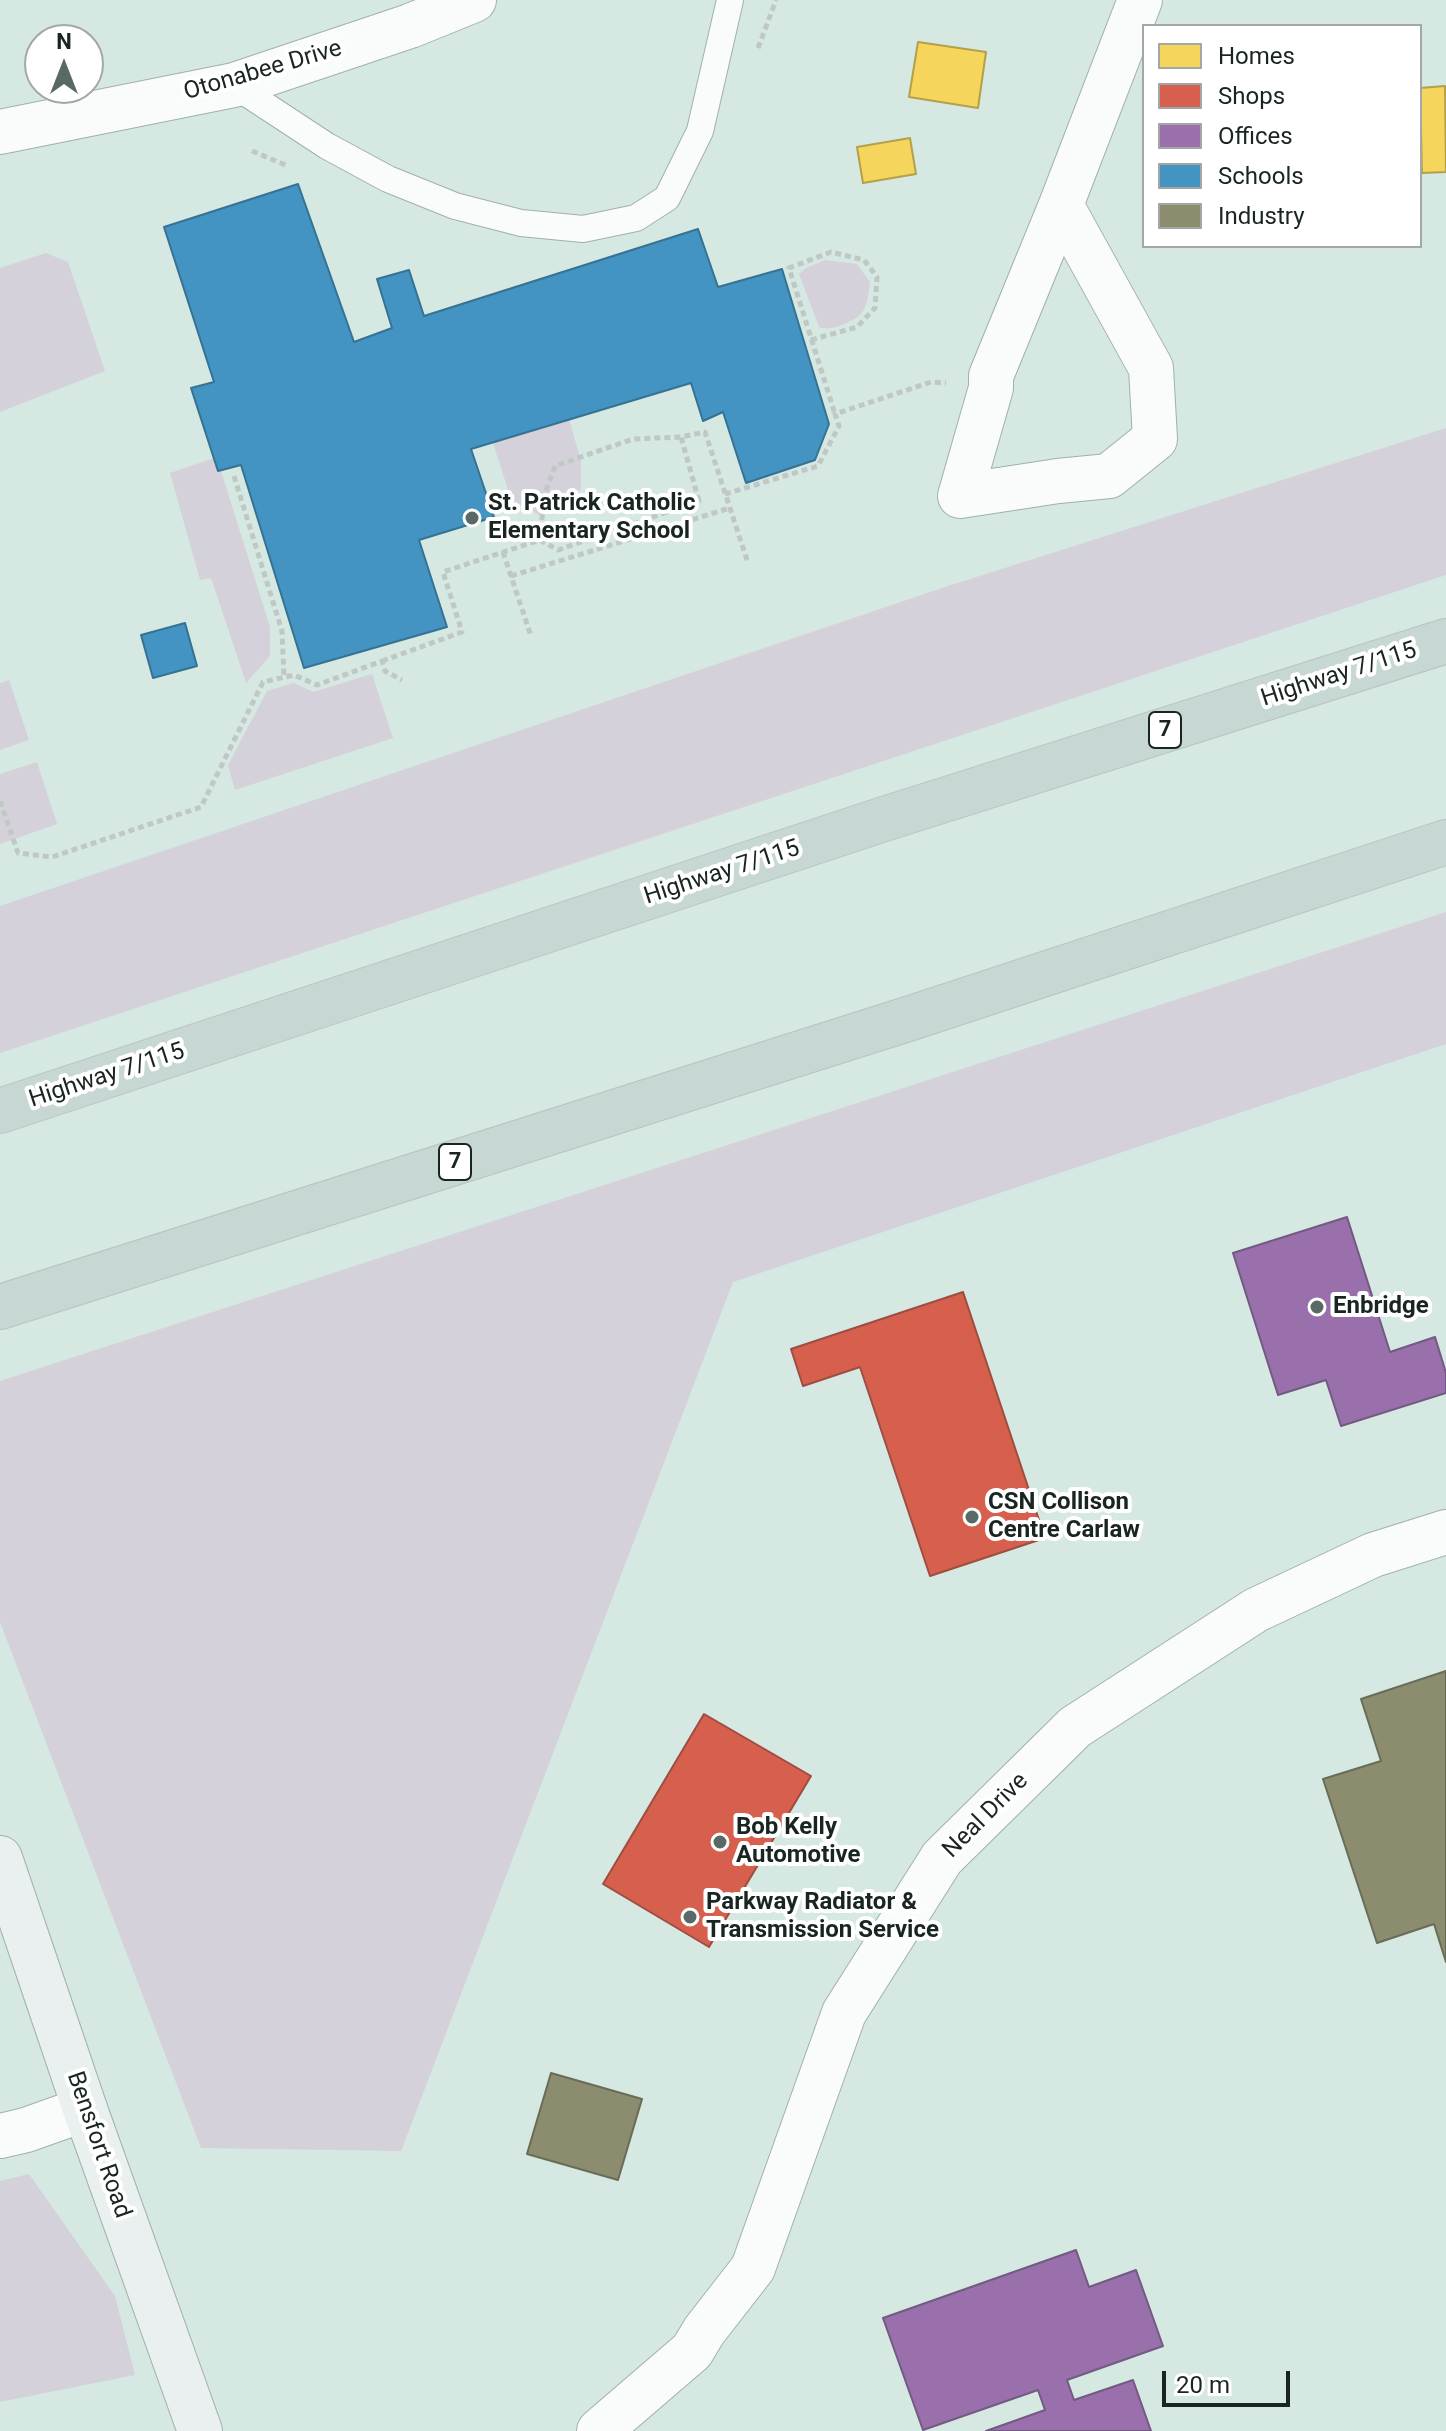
<!DOCTYPE html>
<html>
<head>
<meta charset="utf-8">
<style>
	body { margin:0 }
	#map { position:relative; width:1446px; height:2431px; overflow:hidden; background:#d5e8e2; font-family:Roboto,sans-serif }
	canvas { display:block }
	.legend { position:absolute; left:1142px; top:24px; width:280px; height:224px; box-sizing:border-box; background:#fff; border:2px solid #a3a8a6; margin:0; padding:10px 14px; list-style:none; font-size:24px; color:#182521 }
	.legend li { display:flex; align-items:center; gap:16px; height:40px }
	.legend b { width:40px; border:2px solid #a3a8a6 }
	.north { position:absolute; left:24px; top:24px; width:80px; height:80px; box-sizing:border-box; background:#fff; border:2px solid #a3a8a6; border-radius:50%; rotate:0deg; font-size:22px; font-weight:700; line-height:32px; text-align:center; color:#182521 }
	.north::after { content:''; display:block; margin:auto; width:28px; height:36px; background:#5a6965; clip-path:polygon(50% 0,100% 100%,50% 72%,0 100%) }
	.scale { position:absolute; left:1162px; top:2371px; width:128px; height:36px; box-sizing:border-box; border:4px solid #182521; border-top:0; padding-left:10px; font-size:24px; line-height:28px; white-space:nowrap; color:#182521; -webkit-text-stroke:6px #fff; paint-order:stroke }
</style>
</head>
<body>
<div id="map">
<canvas width="1446" height="2431"></canvas>
<ul class="legend">
<li><b style="height:22px;background:#f6d55c"></b>Homes</li>
<li><b style="height:22px;background:#d6604d"></b>Shops</li>
<li><b style="height:22px;background:#9970ab"></b>Offices</li>
<li><b style="height:22px;background:#4393c3"></b>Schools</li>
<li><b style="height:22px;background:#8c8c6e"></b>Industry</li>
</ul>
<div class="north">N</div>
<div class="scale">20 m</div>
</div>
<script>
const context = document.querySelector('canvas').getContext('2d');
context.lineJoin = 'round';
function paint(path, color) { context.fillStyle = color; context.fill(path, 'evenodd'); }
function stroke(path, color, width, dash) { context.strokeStyle = color; context.lineWidth = width; context.lineCap = dash ? 'butt' : 'round'; context.setLineDash(dash || []); context.stroke(path); }
function label(font, color, halo, rows, align = 'center') {
  context.font = font + ' Roboto,sans-serif'; context.lineWidth = 8; context.setLineDash([]); context.textBaseline = 'middle'; context.strokeStyle = halo; context.fillStyle = color; for (const [text, x, y, turn = 0] of rows) {
    context.save(); context.translate(x, y); context.rotate((+turn || 0) * Math.PI / 180); context.textAlign = isNaN(turn) ? turn : align; if (halo) context.strokeText(text, 0, 0); context.fillText(text, 0, 0); context.restore();
  }
}
paint(new Path2D(`
	M46,253L68,262L105,371L0,412V268Z
	M825,260L857,264L870,282C867,304 867,316 844,324C834,328 829,330 819,327L799,274L806,268Z
	M569,419L581,461V489L557,509L539,515L511,499L493,443Z
	M1446,428V575L0,1053V906L948,586Z
	M214,458L218,471H221L270,627V656L246,683L211,578L200,580L170,473Z
	M372,674L393,738L235,790L228,765L267,691L294,683L313,692Z
	M9,680L29,740L0,750V683Z
	M37,762L57,824L0,844V774Z
	M1446,912V1044L733,1282L401,2151L201,2148L0,1622V1381Z
	M29,2174L115,2296L135,2375L0,2402V2181Z`), '#d5d1db');
const homes = new Path2D(`
	M918,42L986,52L978,108L909,97Z
	M1445,86L1446,172L1422,173L1420,88Z
	M910,138L916,174L863,183L857,147Z`);
paint(homes, '#f6d55c');
stroke(homes, '#b3a04a', 2);
const shops = new Path2D(`
	M963,1292L1045,1538L930,1576L860,1367L803,1386L791,1349Z
	M704,1714L811,1776L709,1947L603,1884Z`);
paint(shops, '#d6604d');
stroke(shops, '#9d4e40', 2);
const offices = new Path2D(`
	M1347,1217L1390,1352L1435,1337L1446,1373V1393L1341,1426L1326,1380L1278,1395L1233,1253Z
	M1076,2250L1089,2287L1136,2270L1163,2346L1067,2380L1074,2400L1133,2380L1151,2431H986L1045,2410L1038,2390L923,2430L883,2318Z`);
paint(offices, '#9970ab');
stroke(offices, '#725a82', 2);
const schools = new Path2D(`
	M298,184L354,342L392,328L377,279L409,270L424,316L698,229L718,287L782,269L829,424L815,460L746,483L723,412L703,421L691,383L471,449L494,517L419,540L447,627L304,668L241,465L218,471L191,388L214,382L164,227Z
	M185,623L197,666L153,678L141,635Z`);
paint(schools, '#4393c3');
stroke(schools, '#367292', 2);
const industry = new Path2D(`
	M1446,1671V1962L1434,1924L1377,1943L1323,1779L1381,1761L1361,1699Z
	M551,2073L642,2099L618,2180L527,2154Z`);
paint(industry, '#8c8c6e');
stroke(industry, '#696d57', 2);
const service = new Path2D(`
	M234,85L327,146L388,179L455,206L521,223L583,229L636,218L667,198L700,131L730,0`);
const minor = new Path2D(`
	M1061,205L1151,368L1155,439L1109,476L1058,481L960,496L991,388V376L1061,205L1140,0`);
const tertiary = new Path2D(`
	M0,132L234,85L410,26L474,0
	M0,2136L26,2130L85,2109
	M599,2431L692,2351L704,2331L753,2268L844,2013L942,1858L1075,1727L1256,1610L1373,1555L1446,1532`);
const secondary = new Path2D(`
	M0,1858L85,2109L200,2431`);
const motorway = new Path2D(`
	M0,1111L884,819L1446,641
	M0,1307L911,1018L1446,842`);
stroke(service, '#a1b0ac', 28);
stroke(minor, '#a1b0ac', 46);
stroke(tertiary, '#a1b0ac', 46);
stroke(secondary, '#a1b0ac', 46);
stroke(motorway, '#b9c3c0', 46);
stroke(new Path2D(`
	M758,48L776,0
	M252,151L288,166
	M811,340L857,327L875,308L877,277L864,260L831,252L789,268L835,414
	M234,476L282,631L284,677
	M725,494L818,466L839,426L835,414L931,382L946,383
	M540,540L544,496L555,466L633,439L681,437
	M503,552L531,636
	M511,576L730,508
	M382,661L462,632L443,572L540,540L558,550L699,501L681,437L705,432L748,563
	M0,801L18,853L52,857L201,807L263,682L294,675L317,685L382,661L385,671L402,680`), '#c0c8c6', 5, [6, 4]);
stroke(service, '#f9fcfb', 26);
stroke(minor, '#f9fcfb', 44);
stroke(tertiary, '#f9fcfb', 44);
stroke(secondary, '#eaf0ef', 44);
stroke(motorway, '#c7d7d3', 44);
for (const [x, y, r, color] of [
	[472,518,8,"#5a6965"],
	[1317,1307,8,"#5a6965"],
	[972,1517,8,"#5a6965"],
	[720,1842,8,"#5a6965"],
	[690,1917,8,"#5a6965"]
]) { const dot = new Path2D(); dot.arc(x, y, r, 0, 2 * Math.PI); context.fillStyle = color; context.fill(dot); stroke(dot, '#fff', 3); }
for (const [x, y, w] of [
	[1165,730,32],
	[455,1162,32]
]) { const box = new Path2D(); box.roundRect(x - w / 2, y - 18, w, 36, 6); context.fillStyle = '#fff'; context.fill(box); stroke(box, '#182521', 2); }
label('bold 22px', '#182521', null, [
	["7",1165,730],
	["7",455,1162]
]);
label('24px', '#182521', '#fff', [
	["Otonabee Drive",263,71,-16],
	["Highway 7/115",1339,675,-18],
	["Highway 7/115",722,873,-18],
	["Highway 7/115",107,1076,-18],
	["Neal Drive",986,1816,-45],
	["Bensfort Road",98,2145,71]
]);
label('bold 24px', '#182521', '#fff', [
	["St. Patrick Catholic",488,504],
	["Elementary School",488,532],
	["Enbridge",1333,1307],
	["CSN Collison",988,1503],
	["Centre Carlaw",988,1531],
	["Bob Kelly",736,1828],
	["Automotive",736,1856],
	["Parkway Radiator &",706,1903],
	["Transmission Service",706,1931]
], 'left');
</script>
</body>
</html>
